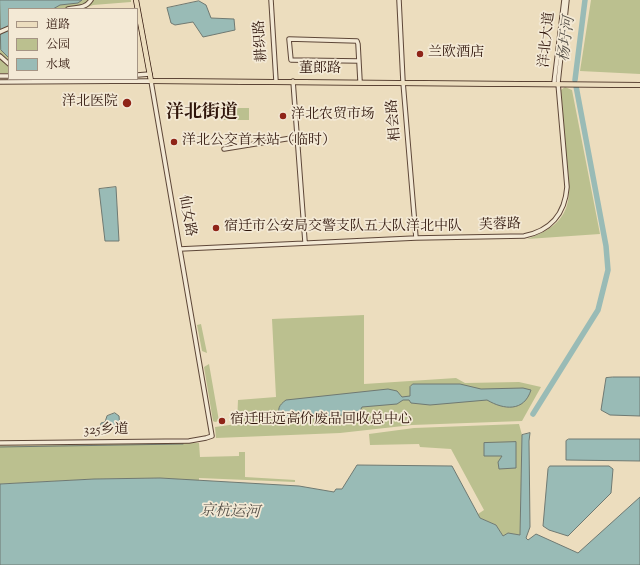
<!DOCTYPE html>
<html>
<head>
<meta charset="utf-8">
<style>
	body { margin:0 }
	#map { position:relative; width:640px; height:565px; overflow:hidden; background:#ecddbe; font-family:"Sorts Mill Goudy","Noto Serif SC",serif }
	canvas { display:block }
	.legend { position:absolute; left:8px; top:8px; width:130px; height:72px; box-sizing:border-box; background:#f3e9d5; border:1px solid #a59484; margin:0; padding:5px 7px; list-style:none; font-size:12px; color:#2f150b }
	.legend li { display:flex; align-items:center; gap:8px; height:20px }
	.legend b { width:20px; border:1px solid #a59484 }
</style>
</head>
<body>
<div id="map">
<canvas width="640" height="565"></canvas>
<ul class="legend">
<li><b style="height:5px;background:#ecddbe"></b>道路</li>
<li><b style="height:11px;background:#bbc08f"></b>公园</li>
<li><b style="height:11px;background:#99bbb6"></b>水域</li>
</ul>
</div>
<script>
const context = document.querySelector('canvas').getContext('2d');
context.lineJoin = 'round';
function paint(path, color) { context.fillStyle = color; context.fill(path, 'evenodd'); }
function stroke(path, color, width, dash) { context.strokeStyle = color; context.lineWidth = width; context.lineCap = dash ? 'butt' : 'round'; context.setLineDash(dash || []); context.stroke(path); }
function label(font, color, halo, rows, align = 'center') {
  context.font = font + ' "Sorts Mill Goudy","Noto Serif SC",serif'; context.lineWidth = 3.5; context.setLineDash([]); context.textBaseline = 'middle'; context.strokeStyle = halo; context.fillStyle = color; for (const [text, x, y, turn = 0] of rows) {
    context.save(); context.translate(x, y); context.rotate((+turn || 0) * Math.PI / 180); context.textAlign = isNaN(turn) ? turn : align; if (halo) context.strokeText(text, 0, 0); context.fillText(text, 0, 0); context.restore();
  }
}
paint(new Path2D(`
	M0,0H131V2L93,5L83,9H9V73H0Z
	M591,0H640V74L580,71Z
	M565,87L572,90L600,234L527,239C580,221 570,191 565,145C563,127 563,108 561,90Z
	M223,108H249V120H223Z
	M364,315V384L456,378L465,383L519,382L541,387L522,421L412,425L340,433L216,438L215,427L237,424L238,400L276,397L272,319Z
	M201,324L207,353L202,351L197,325Z
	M209,364L219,421L215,422L213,421L204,367Z
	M519,424L522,435L520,535L508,533L503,536L496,525L480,518L478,514L484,510L451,449L420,447L419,444L370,445L369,434L414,428Z
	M199,443L200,457L239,456V452H245V477L295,480V482L199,478V481L160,478L94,479L0,484V446Z`), '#bbc08f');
const water = new Path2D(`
	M0,0H82L78,3L60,5L53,9H9V58L1,50Z
	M199,1L206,5L211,18L234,19L235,30L203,37L193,22L175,25L171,23L167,8Z
	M116,187L119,241H105L99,189Z
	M613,377H640V416L610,415L601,410L606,378Z
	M413,384H460L481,389L523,388L531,390C524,412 504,410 487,400L430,405L411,403L409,400H403L397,404L362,407L359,413L309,419L280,417C277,409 279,405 286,400L388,389L397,391L402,397L410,396V387Z
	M115,413L119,416L120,428L100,429L101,423L105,422L107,416Z
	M530,433L529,441L530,527L526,538L528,540L536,534L578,553L640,497V565H0V484L94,479L160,478L299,486L334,492L336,489H342L357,465L452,466L480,518L496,525L503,536L508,533L520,535L522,435Z
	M569,439H640V461L566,460V441Z
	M516,442V468L499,469L498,462L502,456H484V443Z
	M550,466H609L613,469L611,493L568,536L549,530L543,526L548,469Z`);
paint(water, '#99bbb6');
stroke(water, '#6f7972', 1);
stroke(new Path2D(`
	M0,447L183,444`), '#6f7972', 1);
stroke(new Path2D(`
	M575,80L585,0
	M533,414L598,310L608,270L606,246L576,86`), '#99bbb6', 5.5);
const minor = new Path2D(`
	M271,0L276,81
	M399,0L403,82L416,238
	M68,9C77,7 85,9 91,0
	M0,32L9,28
	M0,56L9,64
	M359,61L291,60L289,39L357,41L358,44L360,81
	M137,75L150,74
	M0,76H9
	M293,81L305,242
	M0,82L151,81L212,436L206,438L189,441L0,443
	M554,83L564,0
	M224,149L298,137
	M180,249L416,238L524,236C550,231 565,214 567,187L558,83L567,0`);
const major = new Path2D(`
	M136,0L151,81L640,85`);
stroke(minor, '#5e4738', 5.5);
stroke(major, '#2f150b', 6);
stroke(minor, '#f3e9d5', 3.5);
stroke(major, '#ecddbe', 4.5);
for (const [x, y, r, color] of [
	[420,54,4,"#8f2418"],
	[127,103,5,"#8f2418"],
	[283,116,4,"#8f2418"],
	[174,142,4,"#8f2418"],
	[216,228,4,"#8f2418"],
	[222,421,4,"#8f2418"]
]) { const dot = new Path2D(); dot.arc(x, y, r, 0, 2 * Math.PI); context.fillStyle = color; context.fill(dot); stroke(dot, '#f3e9d5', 1.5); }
label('14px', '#2f150b', '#f3e9d5', [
	["洋北大道",548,40,-84],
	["耕织路",262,41,-94],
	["董郎路",320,70],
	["相会路",395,120,-95],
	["仙女路",186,216,80],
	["芙蓉路",500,226,-2],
	["325乡道",106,431,-1]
]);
label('14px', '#2f150b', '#f3e9d5', [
	["兰欧酒店",428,54],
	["洋北医院",118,103,"right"],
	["洋北农贸市场",291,116],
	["洋北公交首末站（临时）",182,142],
	["宿迁市公安局交警支队五大队洋北中队",224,228],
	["宿迁旺远高价废品回收总中心",230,421]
], 'left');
label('italic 15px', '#544f47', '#f3e9d5', [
	["杨圩河",568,39,-83],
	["京杭运河",230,513,2]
]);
label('bold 18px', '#2f150b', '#f3e9d5', [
	["洋北街道",202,114]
]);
</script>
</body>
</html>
